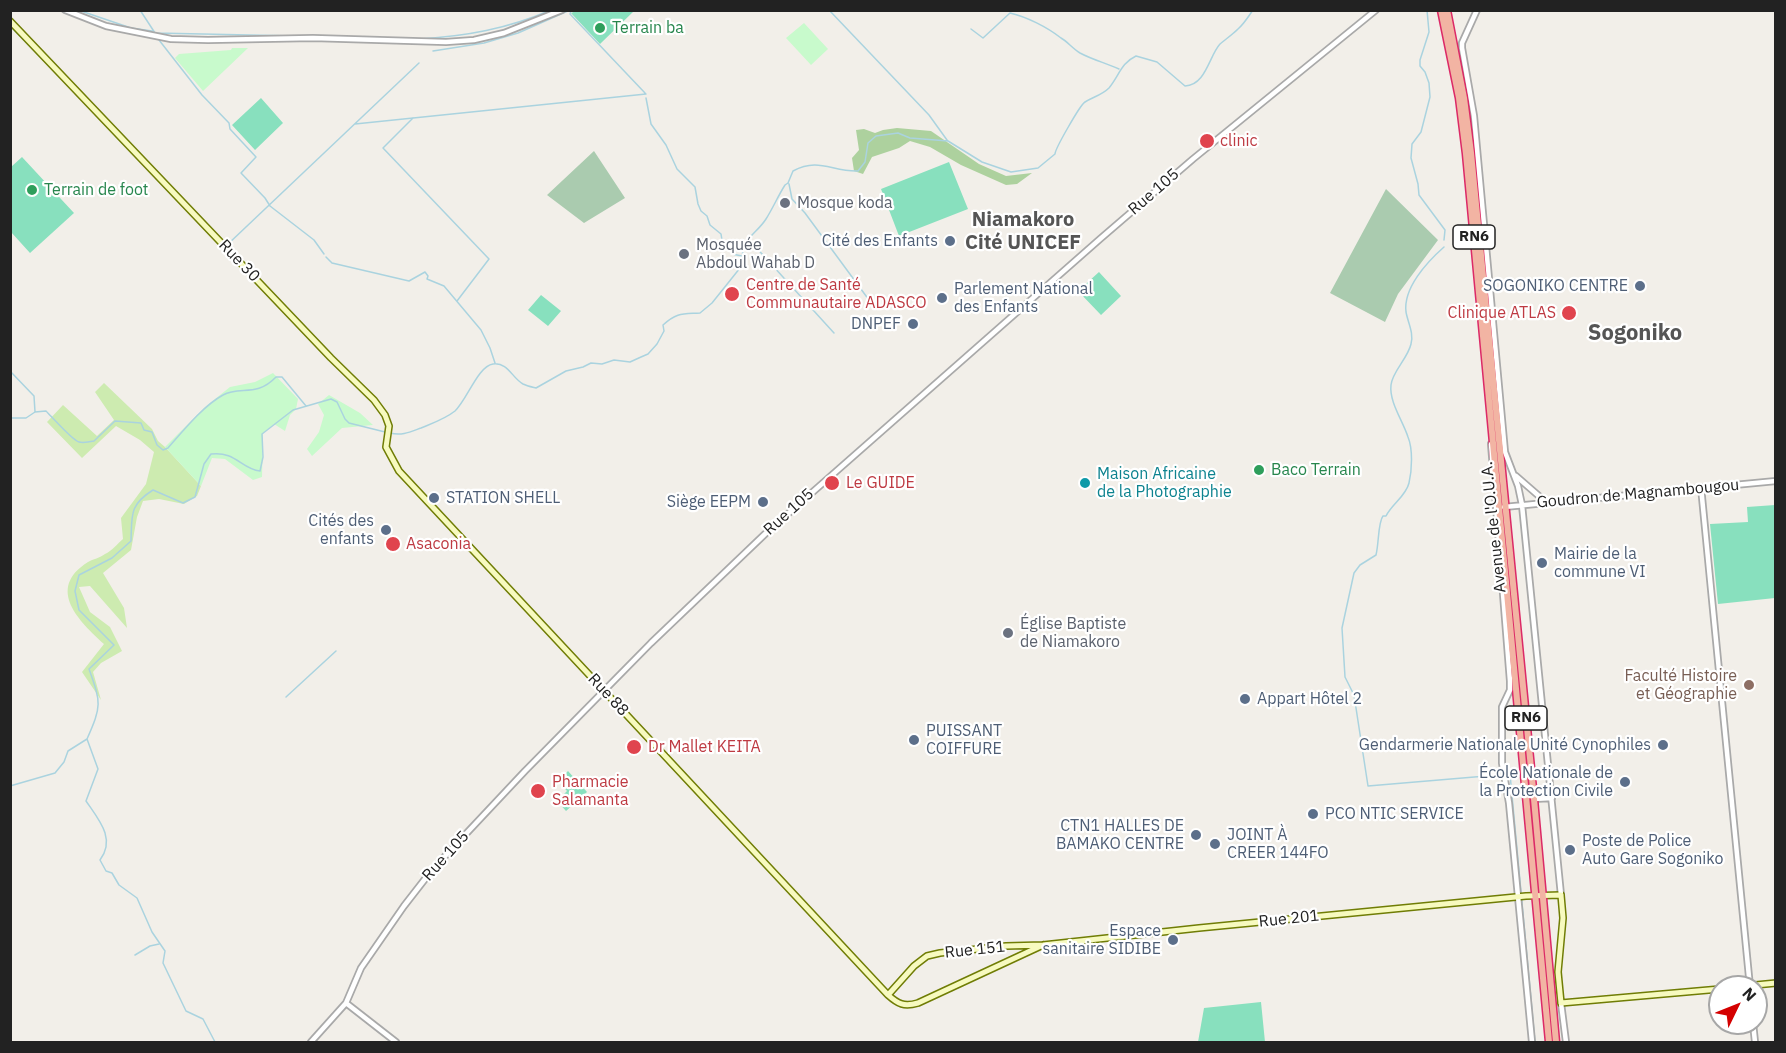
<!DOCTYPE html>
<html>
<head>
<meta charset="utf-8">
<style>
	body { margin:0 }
	#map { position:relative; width:1786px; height:1053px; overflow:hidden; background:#f2efe9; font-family:"IBM Plex Sans",sans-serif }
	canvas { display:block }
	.frame { position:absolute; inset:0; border:12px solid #222; pointer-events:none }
	.north { position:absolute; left:1708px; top:975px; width:60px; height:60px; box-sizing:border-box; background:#fff; border:2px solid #a7a7a7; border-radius:50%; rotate:47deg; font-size:16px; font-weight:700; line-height:24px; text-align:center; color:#222 }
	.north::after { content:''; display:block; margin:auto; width:21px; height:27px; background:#d40000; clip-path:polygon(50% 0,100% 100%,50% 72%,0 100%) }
</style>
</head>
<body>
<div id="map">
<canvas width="1786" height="1053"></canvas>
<div class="frame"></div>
<div class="north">N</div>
</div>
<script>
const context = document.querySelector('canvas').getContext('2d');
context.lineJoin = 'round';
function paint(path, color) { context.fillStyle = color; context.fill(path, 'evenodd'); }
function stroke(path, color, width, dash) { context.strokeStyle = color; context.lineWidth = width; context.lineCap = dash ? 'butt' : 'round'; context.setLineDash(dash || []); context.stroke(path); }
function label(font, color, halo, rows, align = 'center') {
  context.font = font + ' "IBM Plex Sans",sans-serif'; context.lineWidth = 4.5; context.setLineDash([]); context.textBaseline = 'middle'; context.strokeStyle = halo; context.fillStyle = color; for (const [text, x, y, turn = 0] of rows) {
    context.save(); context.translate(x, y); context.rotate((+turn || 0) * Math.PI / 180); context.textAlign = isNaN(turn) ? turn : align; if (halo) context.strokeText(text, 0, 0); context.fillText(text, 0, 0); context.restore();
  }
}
paint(new Path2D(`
	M104,383L152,429L158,441L165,447L201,486L197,496L184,504L159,499L143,501L137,517L131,550L103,573L124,608L127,628L90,586L79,587L90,612L110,627L122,651L101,663L93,672L101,700L82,672L104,644C80,622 45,589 88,562C93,559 100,558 105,554C112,551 117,544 123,539L121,518L146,484L154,452L140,440L116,426L82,458L47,422L63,405L97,436L114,420L95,392Z`), '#cdebb0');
paint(new Path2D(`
	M897,128L931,131L979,164L1006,176L1032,173L1017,184L1006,185L961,165L930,147L910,141L899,148L872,157L863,174L854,171L852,158L859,150L856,130L864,129L875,133L883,130Z`), '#add19e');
paint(new Path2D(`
	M594,151L625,198L584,223L547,195Z
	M1386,189L1438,240L1398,294L1385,322L1330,293Z`), '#aacbaf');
paint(new Path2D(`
	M804,23L828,49L811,65L786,38Z
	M232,48H248L203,91L175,58L179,54L231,50Z
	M273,373L298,399L296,409L290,415L285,431L274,424L263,433L262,477L253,480L225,459L212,458L201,486L165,447L205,407L230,387L255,382Z
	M329,395L360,413L373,425L342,428L312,456L307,449L319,432L324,415L318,404Z`), '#c8facc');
paint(new Path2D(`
	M576,11V10L634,11L600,44L571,13Z
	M261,98L283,123L255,150L232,125Z
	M22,157L74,213L30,253L11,232V167Z
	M949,162L968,209L899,236L881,189Z
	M1099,272L1121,296L1101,315L1078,291Z
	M541,295L561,311L548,326L528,310Z
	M1775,505V598L1718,604L1710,524L1748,522L1747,507Z
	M568,771L587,792L566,811L557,801L567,791L558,781Z
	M1261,1002L1265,1042H1198L1204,1008Z`), '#88e0be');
stroke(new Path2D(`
	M78,10L131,28L152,31
	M140,10L155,33L391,38
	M829,10L929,115L947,140
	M1427,10L1429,32L1420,60V66L1425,72L1429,83L1430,97L1421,132L1412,144L1411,158L1418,184L1419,195L1445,230L1444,240
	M571,11L570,14L645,93
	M10,26L53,70
	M971,29L983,38L1010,13C1027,17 1047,27 1061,38C1068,42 1072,48 1080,53C1093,60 1106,63 1119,69
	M420,39C466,36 507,29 551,10
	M159,40L202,95L229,123L230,129L256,157L241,173L265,198L270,206L314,240L324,254
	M433,51L484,43L518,33L570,10
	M65,82L124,145
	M646,98L651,124L666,145L677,169L695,187L698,204L701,211L707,216L710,225L721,234L722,240L732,243V254L742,256
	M413,118L383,148L489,259L457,301
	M355,124L646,94
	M789,184L792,199L805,213L869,300
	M749,237L752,243L834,333
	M227,245L419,63
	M1444,247C1427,262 1403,288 1406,312C1408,323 1414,333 1411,344C1408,358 1392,372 1391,385C1389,402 1403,421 1408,437C1413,449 1412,470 1409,483C1406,496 1392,504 1386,516H1383C1378,522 1379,543 1376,555L1360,565L1354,573L1342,628L1345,677L1354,695L1368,786L1498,775
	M326,257L332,263L409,281L425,272L428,276L427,279L444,286L481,330L490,348L495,363
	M10,371L34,396L35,412
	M10,418H26L35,412L46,411C52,417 73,441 79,442C83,443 89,442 94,441L115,421L141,423L144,430L152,432L157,445L163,450L168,448C183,431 203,406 223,395C240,385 256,398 276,377H282L306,406
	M390,433C402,436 410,432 421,428C433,423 445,419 455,411C467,400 478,366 493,364C508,362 512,378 523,384C527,386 532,387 536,388L566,371L583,367L591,363L602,364L614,360L630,362L641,357L648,354L657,344L664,331L663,325C677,312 683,314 700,313L712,303L744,263C737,241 756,235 766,219C773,208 778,196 785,185L788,183L793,171C819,157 832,172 858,171L865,162L868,143L876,136L898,133L910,138L948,141L982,162L1011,172L1038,168L1055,154C1055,149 1080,105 1085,102C1093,97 1102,95 1109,88C1119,76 1121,63 1136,56L1157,62L1185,86C1206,85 1209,56 1220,44C1226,39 1233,34 1238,29C1244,24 1248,17 1253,10
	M286,697L336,651
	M1510,774L1535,1042
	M10,786L55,773L64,762L68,751L87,739
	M135,955L150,946L159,944
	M215,1042L203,1019L186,1011L163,963L165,951L152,932L137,898L119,885L112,873L106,871L100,860C116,839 99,820 86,801L98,769L87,739C102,705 101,703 89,669L114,645L79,610L75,591L79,575L112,558L131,541C132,515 129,505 153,490L183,503L195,497L204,464L211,454C236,451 241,469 260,471L263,457L262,434L293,410L331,399L337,402L345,419L349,423L385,432`), '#aad3df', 1.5);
const tertiary = new Path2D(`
	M65,10L106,26L171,39L208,40L313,38L446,42L474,40L504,33L562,10
	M1477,10L1462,43V48L1474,116L1505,452L1518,486L1522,505L1561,895
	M1491,444L1510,681V690L1502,707V763L1509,803L1532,1042
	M1516,476L1547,503
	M1701,487L1750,987
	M1504,507L1776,481
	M1534,799L1552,798
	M346,1003L396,1042
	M1561,1003L1566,1042
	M1753,1023L1755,1042
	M311,1042L346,1003L361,968L404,906L432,870L525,771L651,643L765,534L1100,239L1193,159L1376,10`);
const secondary = new Path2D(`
	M10,21L331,358L374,400L385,415L389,426L386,447L399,471L888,995C898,1004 904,1007 918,1003L1043,945
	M1735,987L1776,983
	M888,995L914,966L927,956L940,953L1006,946L1043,945L1199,928L1526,896L1561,895L1563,918L1558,972L1561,1003L1720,989`);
const trunk = new Path2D(`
	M1441,10L1459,98L1466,154L1549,1042
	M1447,10L1464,98L1471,153L1534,799L1556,1042`);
stroke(tertiary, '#a9a9a9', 8);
stroke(secondary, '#707d05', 8);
stroke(trunk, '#dc2a67', 9);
stroke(tertiary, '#fff', 4.5);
stroke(secondary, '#f7fabf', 5);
stroke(trunk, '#f2b4a3', 6);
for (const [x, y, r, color] of [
	[600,28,6,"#2e9e5b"],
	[1207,141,8,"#e0444e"],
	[32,190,6,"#2e9e5b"],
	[785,203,6,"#6b7280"],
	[950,241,6,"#5c6f8a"],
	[684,254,6,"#6b7280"],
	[1640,286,6,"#5c6f8a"],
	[732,294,8,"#e0444e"],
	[942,298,6,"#5c6f8a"],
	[1569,313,8,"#e0444e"],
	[913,324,6,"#5c6f8a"],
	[1259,470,6,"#2e9e5b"],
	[832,483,8,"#e0444e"],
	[1085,483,6,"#0f9aa8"],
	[434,498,6,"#5c6f8a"],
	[763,502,6,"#5c6f8a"],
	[386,530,6,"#5c6f8a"],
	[393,544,8,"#e0444e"],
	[1542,563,6,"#5c6f8a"],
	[1008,633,6,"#6b7280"],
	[1749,685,6,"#8d6e63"],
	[1245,699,6,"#5c6f8a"],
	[914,740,6,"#5c6f8a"],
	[1663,745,6,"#5c6f8a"],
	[634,747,8,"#e0444e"],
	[1625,782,6,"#5c6f8a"],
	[538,791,8,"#e0444e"],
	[1313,814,6,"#5c6f8a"],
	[1196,835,6,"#5c6f8a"],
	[1215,844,6,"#5c6f8a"],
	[1570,850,6,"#5c6f8a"],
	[1173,940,6,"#5c6f8a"]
]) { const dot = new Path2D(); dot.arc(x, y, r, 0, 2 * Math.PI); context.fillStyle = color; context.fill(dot); stroke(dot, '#fff', 2); }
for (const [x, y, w] of [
	[1474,237,42],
	[1526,718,42]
]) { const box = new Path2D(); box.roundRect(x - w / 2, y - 12, w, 24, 4.5); context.fillStyle = '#fff'; context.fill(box); stroke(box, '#222', 1.5); }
label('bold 15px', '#222', null, [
	["RN6",1474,237],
	["RN6",1526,718]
]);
label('16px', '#27864d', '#fff', [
	["Terrain ba",612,28],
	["Terrain de foot",44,190],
	["Baco Terrain",1271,470]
], 'left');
label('16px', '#be3a42', '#fff', [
	["clinic",1220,141],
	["Centre de Santé",746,285],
	["Communautaire ADASCO",746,303],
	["Clinique ATLAS",1556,313,"right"],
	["Le GUIDE",846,483],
	["Asaconia",406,544],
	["Dr Mallet KEITA",648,747],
	["Pharmacie",552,782],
	["Salamanta",552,800]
], 'left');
label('16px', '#222', '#fff', [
	["Rue 105",1154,192,-41],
	["Rue 30",239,261,46],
	["Goudron de Magnambougou",1638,494,-5],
	["Rue 105",789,512,-42],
	["Avenue de l'O.U.A.",1494,527,-96],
	["Rue 88",608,695,47],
	["Rue 105",446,856,-48],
	["Rue 201",1289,919,-6],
	["Rue 151",975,950,-6]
]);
label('16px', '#5b616d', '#fff', [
	["Mosque koda",797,203],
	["Mosquée",696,245],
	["Abdoul Wahab D",696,263],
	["Église Baptiste",1020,624],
	["de Niamakoro",1020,642]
], 'left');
label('16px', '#4e5e75', '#fff', [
	["Cité des Enfants",938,241],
	["SOGONIKO CENTRE",1628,286],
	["Parlement National",954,289,"left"],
	["des Enfants",954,307,"left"],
	["DNPEF",901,324],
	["STATION SHELL",446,498,"left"],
	["Siège EEPM",751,502],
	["Cités des",374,521],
	["enfants",374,539],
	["Mairie de la",1554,554,"left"],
	["commune VI",1554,572,"left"],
	["Appart Hôtel 2",1257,699,"left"],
	["PUISSANT",926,731,"left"],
	["COIFFURE",926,749,"left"],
	["Gendarmerie Nationale Unité Cynophiles",1651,745],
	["École Nationale de",1613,773],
	["la Protection Civile",1613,791],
	["PCO NTIC SERVICE",1325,814,"left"],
	["CTN1 HALLES DE",1184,826],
	["BAMAKO CENTRE",1184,844],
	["JOINT À",1227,835,"left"],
	["CREER 144FO",1227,853,"left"],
	["Poste de Police",1582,841,"left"],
	["Auto Gare Sogoniko",1582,859,"left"],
	["Espace",1161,931],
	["sanitaire SIDIBE",1161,949]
], 'right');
label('16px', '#0d838f', '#fff', [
	["Maison Africaine",1097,474],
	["de la Photographie",1097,492]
], 'left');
label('16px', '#785e54', '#fff', [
	["Faculté Histoire",1737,676],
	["et Géographie",1737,694]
], 'right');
label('bold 20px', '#555', '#fff', [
	["Niamakoro",1023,220],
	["Cité UNICEF",1023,243]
]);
label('bold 22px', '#555', '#fff', [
	["Sogoniko",1635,334]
]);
</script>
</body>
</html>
